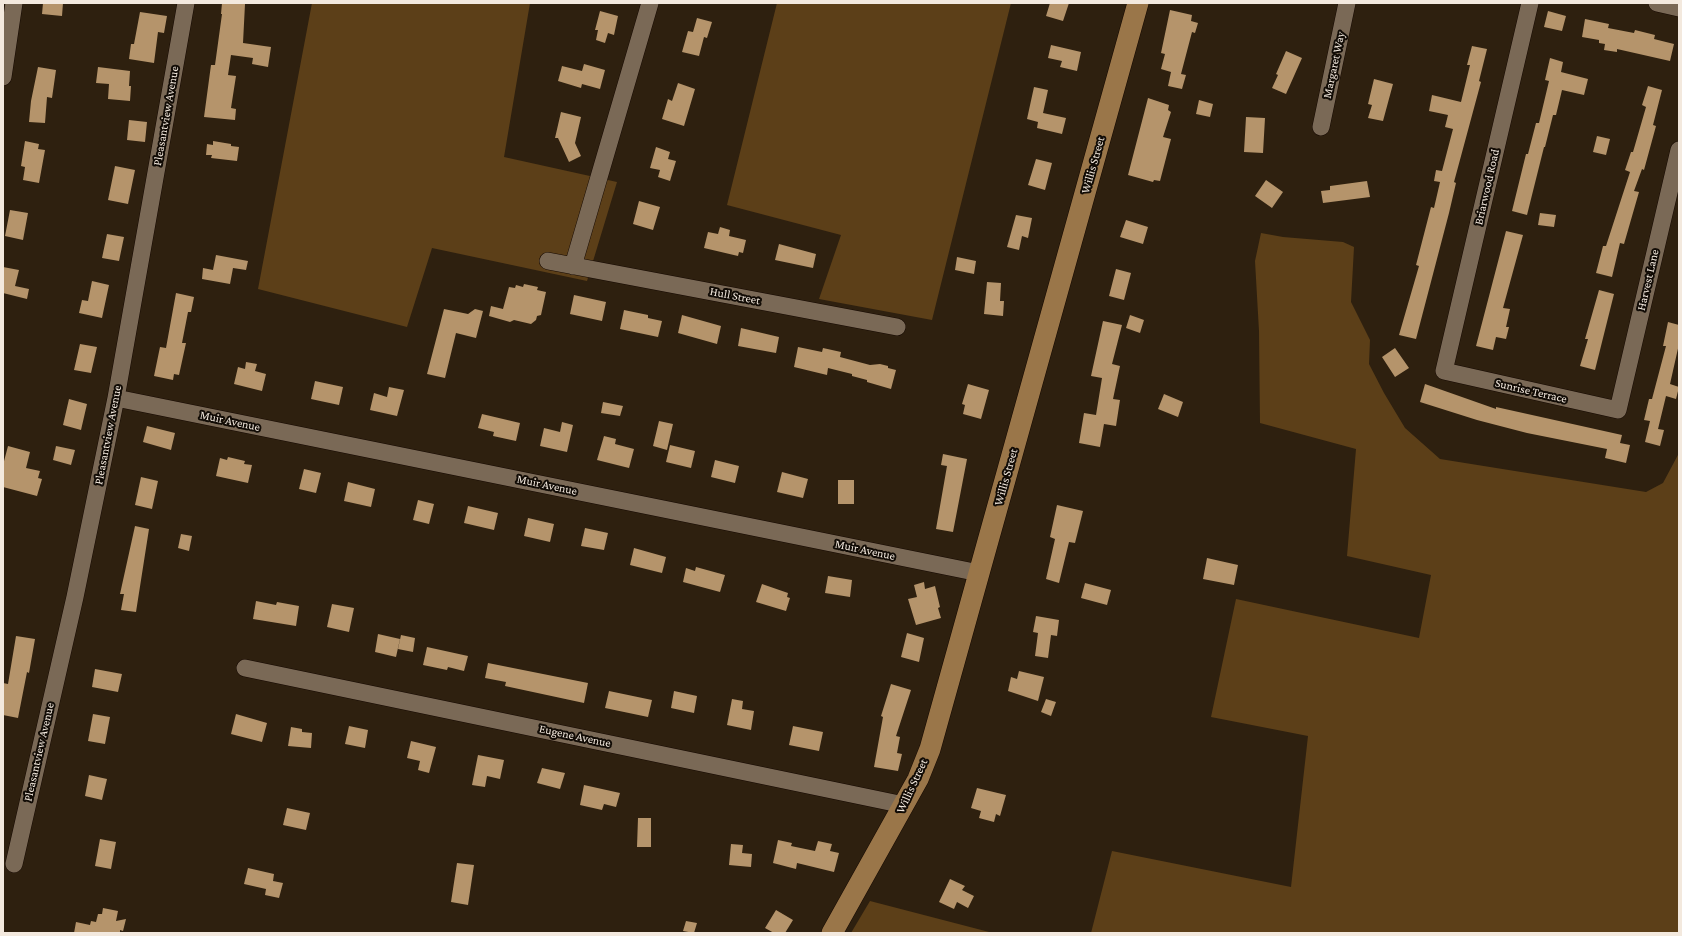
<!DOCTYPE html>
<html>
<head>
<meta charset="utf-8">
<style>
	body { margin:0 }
	#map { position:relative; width:1682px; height:936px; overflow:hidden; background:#2e200f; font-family:"Crimson Pro",serif }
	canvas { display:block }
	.frame { position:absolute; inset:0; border:4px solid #f3e9de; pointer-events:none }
</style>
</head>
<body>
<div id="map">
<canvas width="1682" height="936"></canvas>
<div class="frame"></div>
</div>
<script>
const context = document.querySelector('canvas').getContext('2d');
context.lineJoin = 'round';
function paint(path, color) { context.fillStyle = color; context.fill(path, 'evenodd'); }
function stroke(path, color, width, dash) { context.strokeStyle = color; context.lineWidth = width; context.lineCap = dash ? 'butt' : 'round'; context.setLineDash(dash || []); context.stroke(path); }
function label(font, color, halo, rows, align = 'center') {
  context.font = font + ' "Crimson Pro",serif'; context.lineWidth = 4; context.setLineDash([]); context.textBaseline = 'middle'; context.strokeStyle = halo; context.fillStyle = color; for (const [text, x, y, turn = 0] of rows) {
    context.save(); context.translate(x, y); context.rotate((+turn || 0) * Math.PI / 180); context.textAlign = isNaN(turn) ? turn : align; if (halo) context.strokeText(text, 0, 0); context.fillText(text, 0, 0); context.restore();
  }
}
paint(new Path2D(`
	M312,3H530L504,157L617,182L587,281L432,248L407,327L258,289Z
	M777,3H1011L932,320L819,299L841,235L727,205Z
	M1261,233L1283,237L1343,242L1354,247L1351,302L1370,340L1369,364L1384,393L1405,428L1440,459L1646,492L1663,483L1679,453V933H1091L1112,851L1291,887L1308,736L1211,717L1236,599L1419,638L1431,575L1347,556L1356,449L1260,423L1259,331L1255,261Z
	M870,901L993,933H851Z`), '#5c3f18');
paint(new Path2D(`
	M43,3H63L62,16L42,14Z
	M222,3L245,4L243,43L271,47L268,67L252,64L253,58L231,55L228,75L236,76L231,108L236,109L235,120L204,117L211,65H215L222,14H221Z
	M1050,3H1069L1063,21L1046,16Z
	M1170,10L1192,15L1191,21L1198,23L1195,33L1192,32L1181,74L1186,75L1182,89L1168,86L1171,72L1161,69L1165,54L1161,53Z
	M600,11L618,16L614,35L608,33L605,43L596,40L598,30H595Z
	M1548,11L1566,16L1562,31L1544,27Z
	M140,12L167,16L164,33L158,32L154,63L129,59L131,44H134Z
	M697,18L712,22L707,38L704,37L699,56L682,52L688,31L693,32Z
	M1585,19L1609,24L1608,28L1634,33L1635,30L1655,35L1654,39L1674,44L1670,61L1617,49V52L1604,50L1605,44L1599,43V40L1582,37Z
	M1051,45L1081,52L1077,71L1060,67L1062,61L1048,58Z
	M1472,46L1487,49L1479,81L1481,82L1454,182L1456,183L1449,213L1416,339L1399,335L1419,266L1416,265L1431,207L1434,208L1440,182L1434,181L1436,170L1442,171L1453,129L1445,127L1448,115L1429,111L1432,95L1461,102L1470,65H1467Z
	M1286,51L1302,58L1286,94L1272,88L1278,75L1276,74Z
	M1550,58L1563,62L1561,72L1588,79L1584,95L1562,90L1556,115H1553L1545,147H1544L1527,215L1512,211L1526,154H1528L1536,123H1539L1549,81L1545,80Z
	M584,64L605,70L600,89L582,84L581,88L558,81L562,66L582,71Z
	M38,67L56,70L52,98L47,97L45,123L29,122L31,101Z
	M98,67L130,71L129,86H131L130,101L108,99L109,84L96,83Z
	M1374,79L1393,84L1383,121L1368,118L1372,105L1368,104Z
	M678,83L695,89L684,126L662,119L668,99L672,101Z
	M1648,86L1662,90L1653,125L1656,126L1644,170L1642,169L1634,191L1639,192L1624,244L1620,243L1612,277L1596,273L1603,246H1606L1630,172L1625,170L1631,152H1633L1646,107L1642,105Z
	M1034,87L1048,90L1043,113L1066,118L1062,134L1037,128L1038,122L1027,119Z
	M1148,98L1169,105L1168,110L1171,112L1163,137L1171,139L1160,181L1154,180L1153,182L1128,175Z
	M1199,100L1213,104L1210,117L1196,114Z
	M561,112L581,117L575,143L581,156L569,162L558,138H555Z
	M1246,117L1265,118L1263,153L1244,152Z
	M129,120L147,122L145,142L127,140Z
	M1597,136L1610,139L1606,155L1593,152Z
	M25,141L39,144L38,149L45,150L39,183L23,180L25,167L21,166Z
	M213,141L231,144V146L239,147L237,161L211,158L212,155H206L207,144L213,145Z
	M656,147L670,152L668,159L676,161L670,181L658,177L660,170L650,168Z
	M1036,159L1052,163L1045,190L1028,185Z
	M115,166L135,170L128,204L108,200Z
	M1266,180L1283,192L1272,208L1255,196Z
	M1367,181L1370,197L1323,203L1321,191L1330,190V186Z
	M639,201L660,207L653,230L633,224Z
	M10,210L28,213L23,240L5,236Z
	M1540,213L1556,215L1554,227L1538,225Z
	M1016,215L1032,218L1028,238L1022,236L1019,250L1007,247Z
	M1126,220L1148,227L1143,244L1120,237Z
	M720,227L730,230L729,236L746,240L743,253L739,252L738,256L704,248L708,232L718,234Z
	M1506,231L1523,235L1503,308L1510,309L1506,327H1509L1506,339L1496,337L1493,350L1476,346Z
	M107,234L124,237L119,261L102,258Z
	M779,244L816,254L813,268L775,260Z
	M216,255L248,261L246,270L233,268L230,284L202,279L203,268L213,270Z
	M957,257L976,261L974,274L955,270Z
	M3,267L19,270L15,286L29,289L27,299L3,293Z
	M1116,269L1131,273L1124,300L1109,296Z
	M92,281L109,285L102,318L79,313L82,300L88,301Z
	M987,282L1001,283L1000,301H1004L1003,316L984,314Z
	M524,284L538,287L537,290L546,292L541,315L537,316L536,320L531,324L514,320L510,322L489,316L491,306L503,309L509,287L515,288L516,285L523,287Z
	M1599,290L1614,294L1595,370L1580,366L1588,339H1585Z
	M176,293L194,297L191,312H188L182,343H186L179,375L174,374L173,380L154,376L160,347L166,348Z
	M574,295L606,302L602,321L570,314Z
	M444,309L468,314L475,309L483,311L476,338L456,333L445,378L427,374Z
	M624,310L648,315V318L662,321L658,337L620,329Z
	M682,315L721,326L717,344L678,333Z
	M1130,315L1144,320L1140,333L1126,328Z
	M1103,321L1122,325L1112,364L1120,366L1113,399L1120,400L1116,426L1104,424L1100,447L1079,443L1084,413L1096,415L1102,378L1091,376Z
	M1668,322L1679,325V344L1670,384L1679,387L1676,399L1666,396L1658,429L1664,430L1660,446L1645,442L1650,421L1644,420L1649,399H1652L1666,346H1663Z
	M741,328L779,337L776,353L738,346Z
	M80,344L97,347L91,373L74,370Z
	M798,347L822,352L823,348L841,352L840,357L870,365L880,364L888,366V368L896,370L891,389L867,382V380L852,376V374L828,368L827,375L794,367Z
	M1395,348L1409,368L1395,377L1382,357Z
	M246,362L257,364L255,371L266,374L262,391L234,384L238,367L245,369Z
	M315,381L343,387L339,405L311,399Z
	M968,384L989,390L981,419L963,414L965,405L962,404Z
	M1425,384L1496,409V407L1622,435L1620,443L1630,445L1626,463L1605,458L1607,449L1527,433L1477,420L1420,402Z
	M389,387L404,390L397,416L370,410L374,393L387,397Z
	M1164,394L1183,402L1178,417L1158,409Z
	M69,399L87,404L81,430L63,425Z
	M603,402L623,406L620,416L601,413Z
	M482,414L520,423L516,441L493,436L494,432L478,428Z
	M659,421L673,424L667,450L653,446Z
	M562,422L573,425L567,452L540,446L544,428L560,432Z
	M147,426L175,433L171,450L143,442Z
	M604,436L616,439L615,444L634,449L629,468L597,460Z
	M670,445L695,451L691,468L666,462Z
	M8,446L30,452L26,468L40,471L38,478L42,479L37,496L3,487V465Z
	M56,446L75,450L71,465L53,460Z
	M943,454L967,459L953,532L936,529L947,466L941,465Z
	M228,457L245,461L244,464L252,465L248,483L216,476L220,458L227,460Z
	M715,460L739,466L735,483L711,477Z
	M304,469L321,473L316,493L299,489Z
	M782,472L808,479L803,498L777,492Z
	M141,477L158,481L152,509L135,505Z
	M838,480H854V504H838Z
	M348,482L375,489L371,507L344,501Z
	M418,500L434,504L429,524L413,520Z
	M1057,505L1083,511L1075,543L1069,542L1059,583L1046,579L1055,539L1050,537Z
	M468,506L498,513L494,530L464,523Z
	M528,518L554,524L550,542L524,536Z
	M135,526L149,529L136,612L121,610L124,594H120Z
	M585,528L608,533L604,550L581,546Z
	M181,534L192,536L189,551L178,548Z
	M634,548L666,557L662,573L630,565Z
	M1207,558L1238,565L1234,585L1203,579Z
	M696,567L725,575L720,592L683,582L686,568L695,571Z
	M828,576L852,580L850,597L825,593Z
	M924,582L925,589L935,586L940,607L938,608L941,618L916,625L908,599L917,597L914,585Z
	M1085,583L1111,590L1107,605L1081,598Z
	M762,584L788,593L787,597L790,598L786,611L756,602Z
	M256,601L276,605L277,602L299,606L296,626L253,619Z
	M332,604L354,608L349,632L327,627Z
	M1036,616L1059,620L1057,636L1051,635L1048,658L1035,656L1038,633L1033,632Z
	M907,633L924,638L919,662L901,657Z
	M378,634L400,639L396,657L375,652Z
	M401,635L415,638L413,652L398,649Z
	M16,636L35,639L29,673L27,672L18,718L3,715V683L8,684Z
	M427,647L468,656L464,671L448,667L447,670L423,665Z
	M488,663L588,683L584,703L505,686L506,682L485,678Z
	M95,669L122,674L118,692L92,687Z
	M1019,671L1044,677L1038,701L1008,691L1011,677L1017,679Z
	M891,684L911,690L896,736L900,737L897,753L902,754L898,771L874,767L883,717L881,716Z
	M609,691L652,700L648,717L605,708Z
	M674,691L697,696L694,713L671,708Z
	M732,699L743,701L742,709L754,711L751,730L727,725Z
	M1046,699L1056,702L1051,716L1041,712Z
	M93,714L110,717L105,744L88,741Z
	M236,714L267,723L262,742L231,734Z
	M349,726L368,730L365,748L345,744Z
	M793,726L823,732L819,751L789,745Z
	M291,727L302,729V732L312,733L311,748L288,746Z
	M411,741L436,747L429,773L418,770L420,761L407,758Z
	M478,755L504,760L500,779L487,776L485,787L472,785Z
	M542,768L565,773L560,789L537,783Z
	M89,775L107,779L102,800L85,796Z
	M584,785L620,793L616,807L604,804L602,810L580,805Z
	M977,788L1006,795L1000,816L996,814L994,822L979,818L981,811L971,808Z
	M287,808L310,813L306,830L283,825Z
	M638,818H651V847H637Z
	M100,839L116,842L111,869L95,866Z
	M778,840L792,843L791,846L815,851L818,841L832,844L830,851L839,853L834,872L797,863L796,869L773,863Z
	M731,844L743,845L742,853L752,854L751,867L729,865Z
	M457,863L474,865L468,905L451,902Z
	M248,868L274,874L273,881L283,883L279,898L265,895L266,889L244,884Z
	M950,879L965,886L962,890L974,896L968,908L957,902L954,909L939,902Z
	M103,908L118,911L116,921L126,919L123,931L120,930V933H74L76,922L90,925L91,921L96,922L98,914H102Z
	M776,910L793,920L785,933H774L765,928Z
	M686,921L697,923L694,933L683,931Z`), '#b5946b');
const minor = new Path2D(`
	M1530,3L1444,371L1618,410L1679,150
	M1657,3L1679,8
	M3,77L14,3
	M1321,127L1347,3
	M548,261L897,327
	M573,266L650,3
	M116,398L979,573
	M245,668L904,805
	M14,864L75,597L116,398L186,3`);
const major = new Path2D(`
	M832,933L918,779L930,749L1138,3`);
stroke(minor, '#160900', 18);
stroke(major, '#160900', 22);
stroke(minor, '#7a6956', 17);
stroke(major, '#9a7649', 21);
label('12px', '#f3e9de', '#110b05', [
	["Margaret Way",1334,65,-78],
	["Pleasantview Avenue",166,116,-80],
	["Willis Street",1093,165,-74],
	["Briarwood Road",1487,187,-77],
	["Harvest Lane",1648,280,-77],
	["Hull Street",735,296,11],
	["Sunrise Terrace",1531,391,13],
	["Muir Avenue",230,421,12],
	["Pleasantview Avenue",108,435,-79],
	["Willis Street",1006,477,-74],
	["Muir Avenue",547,485,12],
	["Muir Avenue",865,550,12],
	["Eugene Avenue",575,736,12],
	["Pleasantview Avenue",39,752,-77],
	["Willis Street",912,786,-65]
]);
</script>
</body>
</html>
